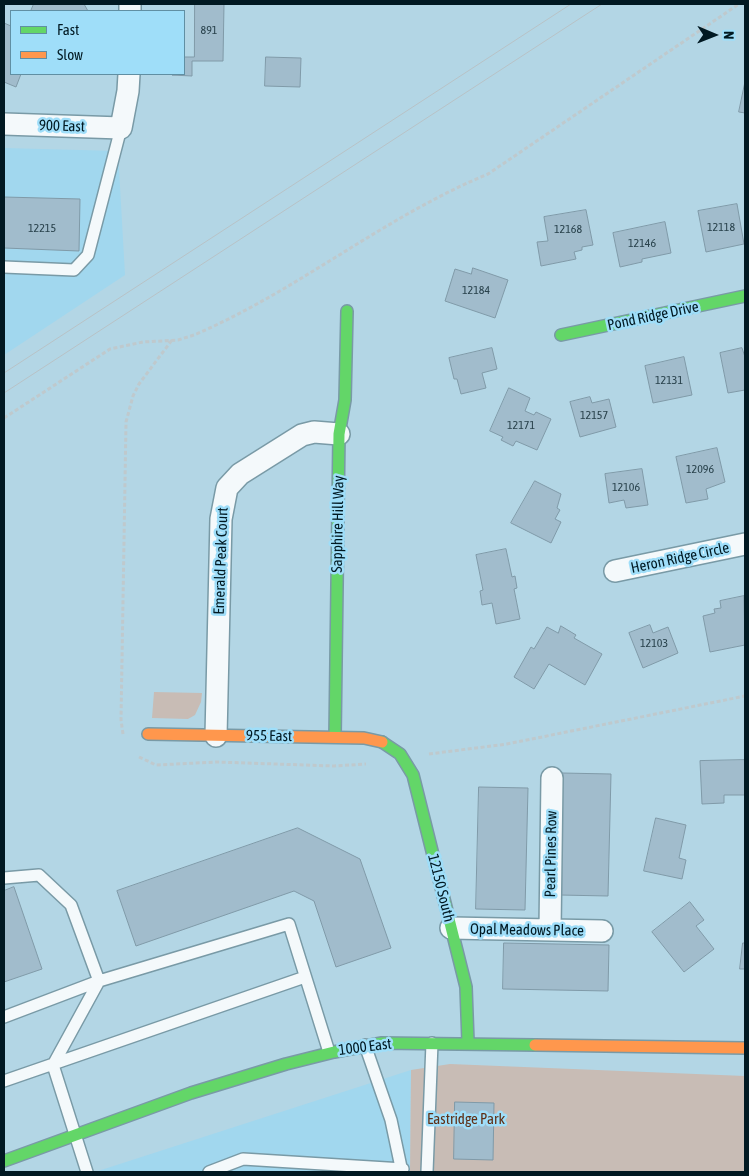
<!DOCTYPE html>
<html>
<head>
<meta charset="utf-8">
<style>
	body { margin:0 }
	#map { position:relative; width:749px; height:1176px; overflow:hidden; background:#b3d6e5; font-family:"Asap Condensed",sans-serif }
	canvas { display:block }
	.frame { position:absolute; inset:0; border:5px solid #011922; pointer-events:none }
	.legend { position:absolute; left:10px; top:10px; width:175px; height:65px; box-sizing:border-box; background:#9fdef9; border:1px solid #608fa3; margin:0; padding:6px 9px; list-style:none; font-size:15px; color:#011922 }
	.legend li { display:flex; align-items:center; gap:10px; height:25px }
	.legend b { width:25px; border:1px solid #608fa3 }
	.north { position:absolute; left:689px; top:10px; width:50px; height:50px; -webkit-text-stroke:4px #9fdef9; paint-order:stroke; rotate:91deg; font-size:14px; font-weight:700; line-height:20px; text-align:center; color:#011922 }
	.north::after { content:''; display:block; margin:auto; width:18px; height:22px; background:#011922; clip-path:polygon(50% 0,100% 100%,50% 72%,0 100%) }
</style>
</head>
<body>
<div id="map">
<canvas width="749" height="1176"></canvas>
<div class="frame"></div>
<ul class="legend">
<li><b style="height:6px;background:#63d668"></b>Fast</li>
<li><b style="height:6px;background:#ff974d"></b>Slow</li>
</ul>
<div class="north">N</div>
</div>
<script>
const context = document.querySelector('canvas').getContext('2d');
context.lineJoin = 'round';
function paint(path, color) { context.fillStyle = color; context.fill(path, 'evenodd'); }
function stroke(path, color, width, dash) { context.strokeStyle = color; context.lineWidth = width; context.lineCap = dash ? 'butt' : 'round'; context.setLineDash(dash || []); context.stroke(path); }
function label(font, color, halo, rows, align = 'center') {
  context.font = font + ' "Asap Condensed",sans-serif'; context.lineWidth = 5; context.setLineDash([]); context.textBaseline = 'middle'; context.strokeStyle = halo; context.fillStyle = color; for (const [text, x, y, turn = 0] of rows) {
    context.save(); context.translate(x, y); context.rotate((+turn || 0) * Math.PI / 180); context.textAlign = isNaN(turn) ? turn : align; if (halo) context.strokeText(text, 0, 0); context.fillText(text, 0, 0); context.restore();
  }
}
paint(new Path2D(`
	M4,148L118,151L125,275L4,355Z
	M411,1070L410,1172H95Z`), '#a1d7ee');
paint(new Path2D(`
	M154,692L202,693L201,702L195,715L188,719L152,718Z
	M450,1064L745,1076V1172H410L411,1070Z`), '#c8bcb5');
const building = new Path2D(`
	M34,4H84L88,11H31Z
	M195,4H224L223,61H192V76L172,75L184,74V57H194Z
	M4,23L11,26V74H21L16,87L4,82Z
	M266,57L301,58L300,87L265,86Z
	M745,82V113L739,112Z
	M4,197L80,199L79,251L4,248Z
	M737,204L744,244L706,252L698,211Z
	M586,210L593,245L582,247V250L574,252L576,259L541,266L537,242L548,241L544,217Z
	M665,222L671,253L642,259V262L620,267L613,233Z
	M473,268L508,280L495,318L445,301L455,269L471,274Z
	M492,348L497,369L482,373L486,388L461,394L457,379H454L449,358Z
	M742,348L745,357V390L728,393L720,353Z
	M684,357L692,395L653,403L645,366Z
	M509,388L530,398L525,411L534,415L536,412L551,419L537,450L516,441L513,446L501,440L503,437L490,431Z
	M590,397L592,403L609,399L616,427L580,437L570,402Z
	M717,448L725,482L706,489L708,499L686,503L676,457Z
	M642,469L648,505L626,508L624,500L609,503L605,474Z
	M535,481L561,494L557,508L560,510L555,519L561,522L551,543L511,523Z
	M506,549L512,577L515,576L517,588L514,589L520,619L496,624L492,603L482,605L480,591L483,590L476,555Z
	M744,596L745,645L710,652L703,616L715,613L714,609L721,608L720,601Z
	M650,625L653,633L668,627L678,653L643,668L629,633Z
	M561,626L576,635L574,638L602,654L585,685L549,664L534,689L514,677L531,647L534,649L547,627L558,633Z
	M745,760V795H724V803L702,804L700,761Z
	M562,773L611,774L608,896L559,895Z
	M479,787L528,788L525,910L476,909Z
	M656,818L686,825L679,858L686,860L682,879L644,871Z
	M298,828L360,859L391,948L336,967L314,901L294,891L136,946L117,891Z
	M14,887L42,969L4,982V891Z
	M690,902L704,920L696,926L714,949L684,972L652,932Z
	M504,943L609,945L608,991L503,989Z
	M743,943H745V969H740Z
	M455,1102L494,1103L493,1160L454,1159Z`);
paint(building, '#a1bccc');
stroke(building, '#809aa8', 1);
const lane = new Path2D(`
	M4,267L74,270L88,255L121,128
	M4,878L39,875L71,905L99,981L53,1065L87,1172
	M4,1017L99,981L289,924L329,1052
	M365,1045L391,1120L402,1172
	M4,1081L305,977
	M209,1172L243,1159L403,1169
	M427,1172L432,1043`);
const street = new Path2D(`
	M130,11V4
	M4,124L121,128L128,91L129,74
	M615,571L745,544
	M216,736L221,519L227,488L240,474L302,435L314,432L339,434
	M451,928L602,931
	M550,930L552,778`);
const fast = new Path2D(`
	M561,335L745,296
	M335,737L339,434L345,400L347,311
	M382,742L400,754L413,775L466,987L468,1042
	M4,1161L191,1093L286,1064L334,1052L382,1043L535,1045`);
const slow = new Path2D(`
	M148,734L364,738L382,742
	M535,1045L745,1048`);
stroke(lane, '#799aa6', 14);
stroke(street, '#799aa6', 24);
stroke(fast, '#799aa6', 14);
stroke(slow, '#799aa6', 14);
stroke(new Path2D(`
	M4,418L110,349L143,342L178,340L194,335C297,291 384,217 488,174L739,4
	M123,734L121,720L126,422L133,396L139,384L172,340
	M429,754L507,744L745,696
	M139,757L156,765L217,762L334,766L366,764`), '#bfc9cd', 3, [4, 2.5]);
stroke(lane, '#f4f9fb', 11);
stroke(street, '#f4f9fb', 21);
stroke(fast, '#63d668', 11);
stroke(slow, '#ff974d', 11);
stroke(new Path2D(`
	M4,373L571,4
	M4,393L602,4`), '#b8c2c6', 1);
label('12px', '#29424c', null, [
	["891",209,30],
	["12118",721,227],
	["12215",42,228],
	["12168",568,229],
	["12146",642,243],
	["12184",476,290],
	["12131",669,380],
	["12157",594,415],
	["12171",521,425],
	["12096",700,469],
	["12106",626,487],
	["12103",654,643]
]);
label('15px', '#011922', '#9fdef9', [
	["900 East",62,126,2],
	["Pond Ridge Drive",653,316,-12],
	["Sapphire Hill Way",338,524,-89],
	["Heron Ridge Circle",680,558,-12],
	["Emerald Peak Court",221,561,-88],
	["955 East",269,736,1],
	["Pearl Pines Row",551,854,-89],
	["12150 South",441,888,76],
	["Opal Meadows Place",527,930,1],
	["1000 East",365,1047,-7]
]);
label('15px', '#5f3016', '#9fdef9', [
	["Eastridge Park",466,1119]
]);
</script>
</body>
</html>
